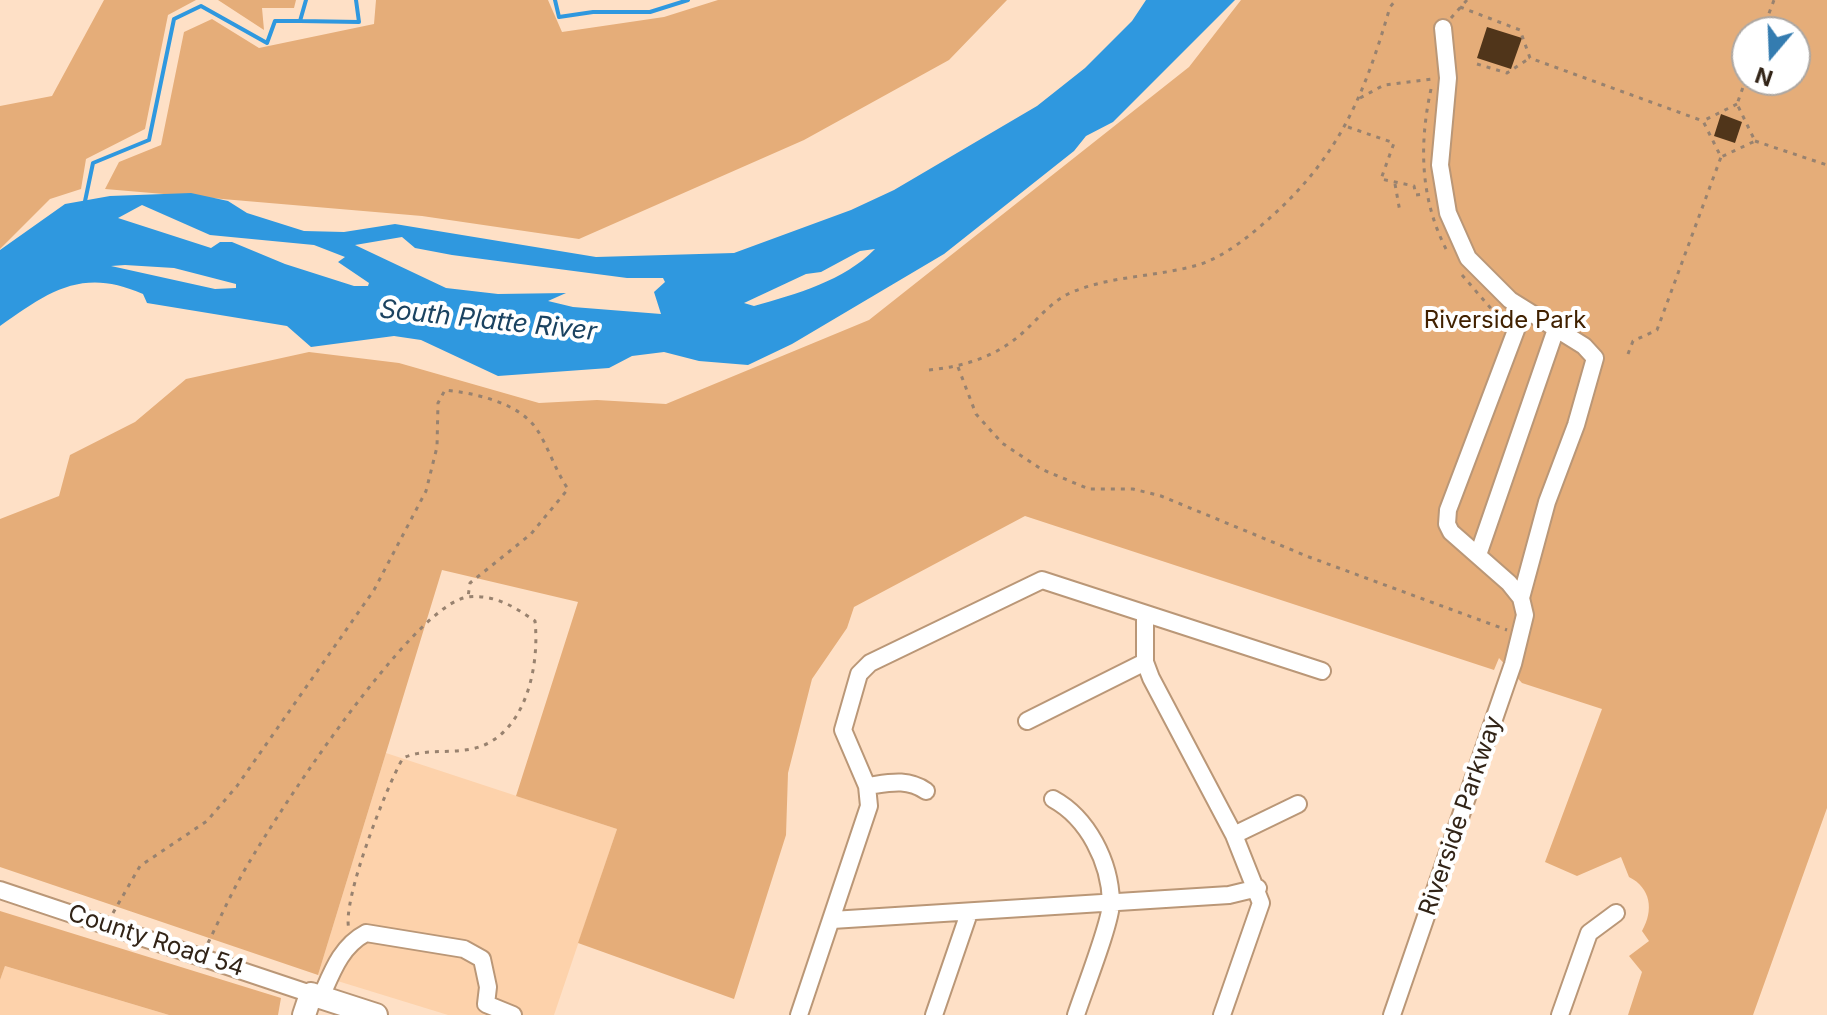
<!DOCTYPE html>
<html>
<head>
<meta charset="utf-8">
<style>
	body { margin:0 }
	#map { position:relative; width:1827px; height:1015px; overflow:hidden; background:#fee0c6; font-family:Inter,sans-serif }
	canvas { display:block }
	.north { position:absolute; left:1731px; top:16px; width:80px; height:80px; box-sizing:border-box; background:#fff; border:2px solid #ada7a2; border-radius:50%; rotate:199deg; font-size:22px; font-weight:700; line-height:32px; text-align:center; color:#322417 }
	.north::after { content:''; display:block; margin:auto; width:28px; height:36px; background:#347cb0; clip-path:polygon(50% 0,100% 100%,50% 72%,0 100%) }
</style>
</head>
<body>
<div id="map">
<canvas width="1827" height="1015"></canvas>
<div class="north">N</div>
</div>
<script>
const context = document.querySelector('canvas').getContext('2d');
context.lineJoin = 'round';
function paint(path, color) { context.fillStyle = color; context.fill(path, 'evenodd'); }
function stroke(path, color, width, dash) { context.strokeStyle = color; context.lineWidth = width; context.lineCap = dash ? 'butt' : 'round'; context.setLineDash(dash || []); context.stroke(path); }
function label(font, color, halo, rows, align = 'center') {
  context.font = font + ' Inter,sans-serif'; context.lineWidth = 8; context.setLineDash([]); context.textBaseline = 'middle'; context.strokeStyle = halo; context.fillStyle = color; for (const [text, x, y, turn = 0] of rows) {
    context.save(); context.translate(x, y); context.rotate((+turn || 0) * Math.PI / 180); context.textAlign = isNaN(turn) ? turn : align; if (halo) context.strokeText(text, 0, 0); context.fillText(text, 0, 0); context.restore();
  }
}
paint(new Path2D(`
	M386,753L617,829L554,1015H448L318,975Z
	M5,966L169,1015H0V980Z`), '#fdd2ab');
paint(new Path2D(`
	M104,0H196L168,15L145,129L86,159L81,189L50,199L0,249V106L52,96Z
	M218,0H296L294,8H262L264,30Z
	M376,0H548L562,32L664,17L718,0H1007L949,60L804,140L579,239L422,216L105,189L119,162L161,145L184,32L212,19L259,48L374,24Z
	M1241,0H1827V808L1753,1015H1628L1642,972L1629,956L1649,941L1642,931C1654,910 1651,888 1629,877L1621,857L1577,876L1545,862L1602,709L1522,683L1499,658L1494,670L1025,516L854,607L847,628L812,679L788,773L786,835L734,999L578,943L617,829L516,796L578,602L442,570L318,975L0,867V519L59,496L70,455L135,422L186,379L309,352L399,363L539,403L597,400L666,404L869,320L1189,67ZM1747,32H1795V80H1747Z
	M0,911L281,998L278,1015H169L5,966L0,980Z`), '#e5ad79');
paint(new Path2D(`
	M1146,0H1235L1113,122L1086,136L1074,151L944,254L792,344L748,365L699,361L664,352L632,356L609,368L498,376L421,340L394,336L311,347L287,326L147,303L143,294C83,267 49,291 0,326V250L65,204L110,196L191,193L228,201L247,213L304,231L344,232L395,224L596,257L734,253L851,210L894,190L1037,106L1085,68L1132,21ZM142,205L210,235L314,245L345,257L338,262L369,283L368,286H354L285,264L232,242H220L211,248L118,218ZM402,237L415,248L452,255L627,278H663L665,282L654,292L661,314L573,307L548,301L566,293L498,294L446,288L355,245ZM875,249C844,281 796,294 754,306L744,303L806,274L821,272L860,251ZM125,265L174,268L236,284V288L215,289L111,266Z`), '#2f98df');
stroke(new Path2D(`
	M555,0L559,17L593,12H650L688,0
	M300,21L359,22L356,0
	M84,206L93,163L149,140L174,19L201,6L267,43L275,21H300L306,0`), '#2f98df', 4);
paint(new Path2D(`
	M1487,27L1522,38L1511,69L1477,58Z
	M1721,114L1742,122L1735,143L1714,136Z`), '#50351a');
const minor = new Path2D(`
	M1478,555L1556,329
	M1521,598L1509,583L1451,532L1447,524L1448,510L1524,309
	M1145,615V662L1151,678L1234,835L1261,903L1222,1015
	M1027,721L1145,662
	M867,786C889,783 907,778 926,791
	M1053,799C1088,818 1110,862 1111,902C1112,920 1083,993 1076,1015
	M1234,835L1298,804
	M0,890L311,994
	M832,920L1229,895L1258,888
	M321,997C332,972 341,946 366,933L464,949L482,959L488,987L486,1004L513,1015
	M799,1015L869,806L867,786L843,730L859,674L870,663L1042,580L1322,671
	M934,1015L969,913
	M1392,1015L1513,664L1525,615L1521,598L1547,502L1576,425L1595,358L1584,346L1510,300L1468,258L1448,213L1440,165L1448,78L1443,28
	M1560,1015L1589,933L1616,913`);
const major = new Path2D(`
	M304,1015L311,994L376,1015`);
stroke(minor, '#ba9777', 20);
stroke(major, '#ba9777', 26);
stroke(new Path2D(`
	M1460,7L1520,30L1530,58L1703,121
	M1451,18L1467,0
	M1762,32L1774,0
	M1477,64L1507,73L1530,58
	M1431,89C1419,144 1420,198 1446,249
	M1360,98L1384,85L1432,79
	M1737,104L1703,121L1721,157L1755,141L1737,104L1747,76
	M1348,127L1394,143L1381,179L1414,186L1416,195L1426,194
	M1755,141L1827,165
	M1395,184L1400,212
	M1462,275L1494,312
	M1628,354L1633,341L1657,330L1721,157
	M958,367L976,414L1002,443L1041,469L1089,489H1133L1161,496L1309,557L1507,630
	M929,370C960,367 989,359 1014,340C1033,326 1048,303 1070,293C1111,275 1160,277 1201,264C1227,255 1252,234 1272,216C1340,155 1365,93 1390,7L1396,0
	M113,913L140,866L207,821L237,786L374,590L426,491L437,447L438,403L445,390C474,393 517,402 536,428C548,446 555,470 568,489L531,534L470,583L468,597
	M208,943C218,923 227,902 238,882C266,829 413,603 468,597C494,594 515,607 535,621C540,669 524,739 471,749C447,754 426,748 403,758C387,785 341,902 349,929`), '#98826f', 3, [4, 6]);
stroke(minor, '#fff', 16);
stroke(major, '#fff', 22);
label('24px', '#412100', '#fff', [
	["Riverside Park",1505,321]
]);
label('24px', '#322417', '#fff', [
	["Riverside Parkway",1461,816,-71],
	["County Road 54",156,941,18]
]);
label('italic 26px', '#1b4361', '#fff', [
	["South Platte River",488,321,6]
]);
</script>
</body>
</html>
